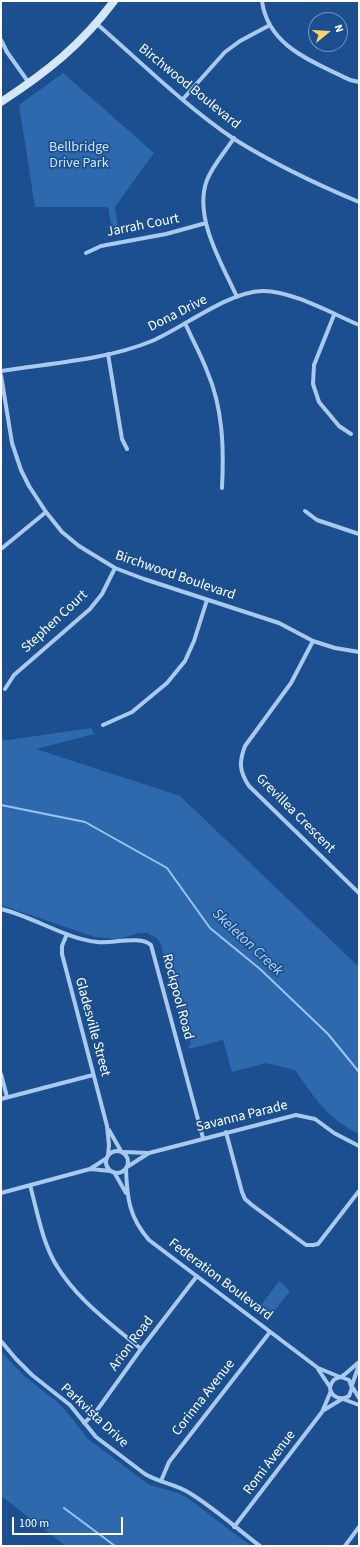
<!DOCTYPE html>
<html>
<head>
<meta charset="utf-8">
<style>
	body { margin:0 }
	#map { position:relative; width:360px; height:1547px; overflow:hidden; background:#1b4f8f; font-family:"Source Sans 3",sans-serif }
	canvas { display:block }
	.frame { position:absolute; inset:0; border:2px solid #fff; pointer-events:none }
	.north { position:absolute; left:308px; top:12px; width:40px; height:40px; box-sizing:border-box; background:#1b4f8f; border:1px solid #7695bc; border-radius:50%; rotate:72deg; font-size:11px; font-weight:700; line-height:16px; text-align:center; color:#fff }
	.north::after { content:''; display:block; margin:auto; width:14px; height:18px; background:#ffd166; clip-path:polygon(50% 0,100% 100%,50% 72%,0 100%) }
	.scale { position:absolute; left:12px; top:1517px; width:111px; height:18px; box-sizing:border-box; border:2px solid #fff; border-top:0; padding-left:5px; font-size:12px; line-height:14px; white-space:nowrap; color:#fff; -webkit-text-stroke:3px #1b4f8f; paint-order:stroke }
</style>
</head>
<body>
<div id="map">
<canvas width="360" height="1547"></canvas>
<div class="frame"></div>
<div class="north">N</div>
<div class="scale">100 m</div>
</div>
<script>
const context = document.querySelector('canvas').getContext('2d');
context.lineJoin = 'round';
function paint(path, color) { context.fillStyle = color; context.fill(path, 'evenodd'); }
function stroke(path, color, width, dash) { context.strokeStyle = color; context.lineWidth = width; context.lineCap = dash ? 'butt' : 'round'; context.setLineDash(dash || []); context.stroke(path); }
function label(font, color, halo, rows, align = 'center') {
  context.font = font + ' "Source Sans 3",sans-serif'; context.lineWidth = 3.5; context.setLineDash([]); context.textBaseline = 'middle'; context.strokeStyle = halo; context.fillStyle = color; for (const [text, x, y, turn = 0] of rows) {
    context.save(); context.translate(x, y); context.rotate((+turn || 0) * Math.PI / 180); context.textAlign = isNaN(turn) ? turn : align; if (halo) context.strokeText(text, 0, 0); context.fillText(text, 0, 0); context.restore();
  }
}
paint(new Path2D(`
	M63,73L154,153L115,207L119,233L113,234L108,207H35L19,105Z
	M91,728L94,734L36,749L180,796L359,967V1134C324,1116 317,1100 295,1070L266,1063L232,1072L223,1040L189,1049L188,1046L191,1045L190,1040L186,1041L161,945L157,938L147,933H140L118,939L95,937L1,905V739L8,740Z
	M279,1281L290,1291L268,1319L257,1311Z
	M1,1351L22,1374L62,1406L88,1439L148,1484C161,1489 174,1490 186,1497L251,1546H66L1,1496Z`), '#2e69ad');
stroke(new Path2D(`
	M1,805L85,822L167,868L210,928L260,969L328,1034L359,1072
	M64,1508L115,1546`), '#9cc4f0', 2);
stroke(new Path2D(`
	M262,1C268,47 314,62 350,80L359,82
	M97,24C142,63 185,106 234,139C274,164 316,184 359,202
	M1,40L7,52L29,83
	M183,99L225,52L240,41L270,25
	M234,138C225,152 213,165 207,180C193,217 222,264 237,297
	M86,253L101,246L166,234L206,223
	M334,315L314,365L313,384L319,402L339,426L351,434
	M185,323C192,339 201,355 207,371C223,408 224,448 222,488
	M108,354L122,439L127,449
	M1,371C51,363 106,360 152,341C184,327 228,292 262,291C290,290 333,314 359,325
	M1,375L12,443L21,470L29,486L46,512L62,532L79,546L115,568L144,579L279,623L313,641L335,648L359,652
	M305,511L317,520L359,534
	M1,549L46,512
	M313,641L291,683L245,746C239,762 239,771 249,786L359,893
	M5,689L14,675L90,609L102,594L115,568
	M103,725L132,712L167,683L185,661L194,641L207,600
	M1,909C34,917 64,938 97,942C112,944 140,935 151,945L203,1138
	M67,934L62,946V954L107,1126L109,1145L108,1155
	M1,1074L7,1097
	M1,1099L93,1075
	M109,1130L121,1151
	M226,1132L242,1192L245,1199L252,1205L306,1245H313L318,1244L359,1191
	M106 1162a11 11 0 1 1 22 0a11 11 0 1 1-22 0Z
	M124,1152L148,1153
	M127,1167L149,1153L296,1115L315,1119L334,1133L359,1146
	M90,1169L111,1171
	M126,1169C127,1198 129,1217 149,1240L318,1368L340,1377
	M114,1172L126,1193
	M30,1185C37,1211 42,1240 55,1263C76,1299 110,1323 141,1349
	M1,1193L90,1169L107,1158
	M1,1341L16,1359L32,1375L70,1405L96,1437L145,1474C158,1482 174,1484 188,1492C213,1507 236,1528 260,1546
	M318,1369L330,1387
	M341,1377L349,1380L352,1388L349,1396C338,1403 324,1392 333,1381C335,1378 338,1378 341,1377C347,1373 353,1367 359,1362
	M352,1385L359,1365
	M353,1388L359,1398
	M343,1399L359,1405
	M324,1410L342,1399
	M84,1423L95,1413L141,1349L197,1276
	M161,1481L169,1462L270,1332
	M234,1527L322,1412L331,1391
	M345,1546L359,1527`), '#a9c9ee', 4);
stroke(new Path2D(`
	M1,102C47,72 81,45 114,1`), '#d6e6fa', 8);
label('14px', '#fff', '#1b4f8f', [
	["Birchwood Boulevard",189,87,39],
	["Jarrah Court",143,226,-11],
	["Dona Drive",178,314,-27],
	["Birchwood Boulevard",175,576,19],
	["Stephen Court",55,622,-43],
	["Grevillea Crescent",295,814,45],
	["Rockpool Road",177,997,75],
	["Gladesville Street",92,1027,75],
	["Savanna Parade",242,1117,-14],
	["Federation Boulevard",220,1280,37],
	["Arion Road",132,1344,-53],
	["Corinna Avenue",204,1398,-52],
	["Parkvista Drive",94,1416,43],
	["Romi Avenue",270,1463,-53]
]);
label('14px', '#cfe3fa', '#1b4f8f', [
	["Bellbridge",79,148],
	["Drive Park",79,164]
]);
label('italic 15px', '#b5d3f5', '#1b4f8f', [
	["Skeleton Creek",247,943,43]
]);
</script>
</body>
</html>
